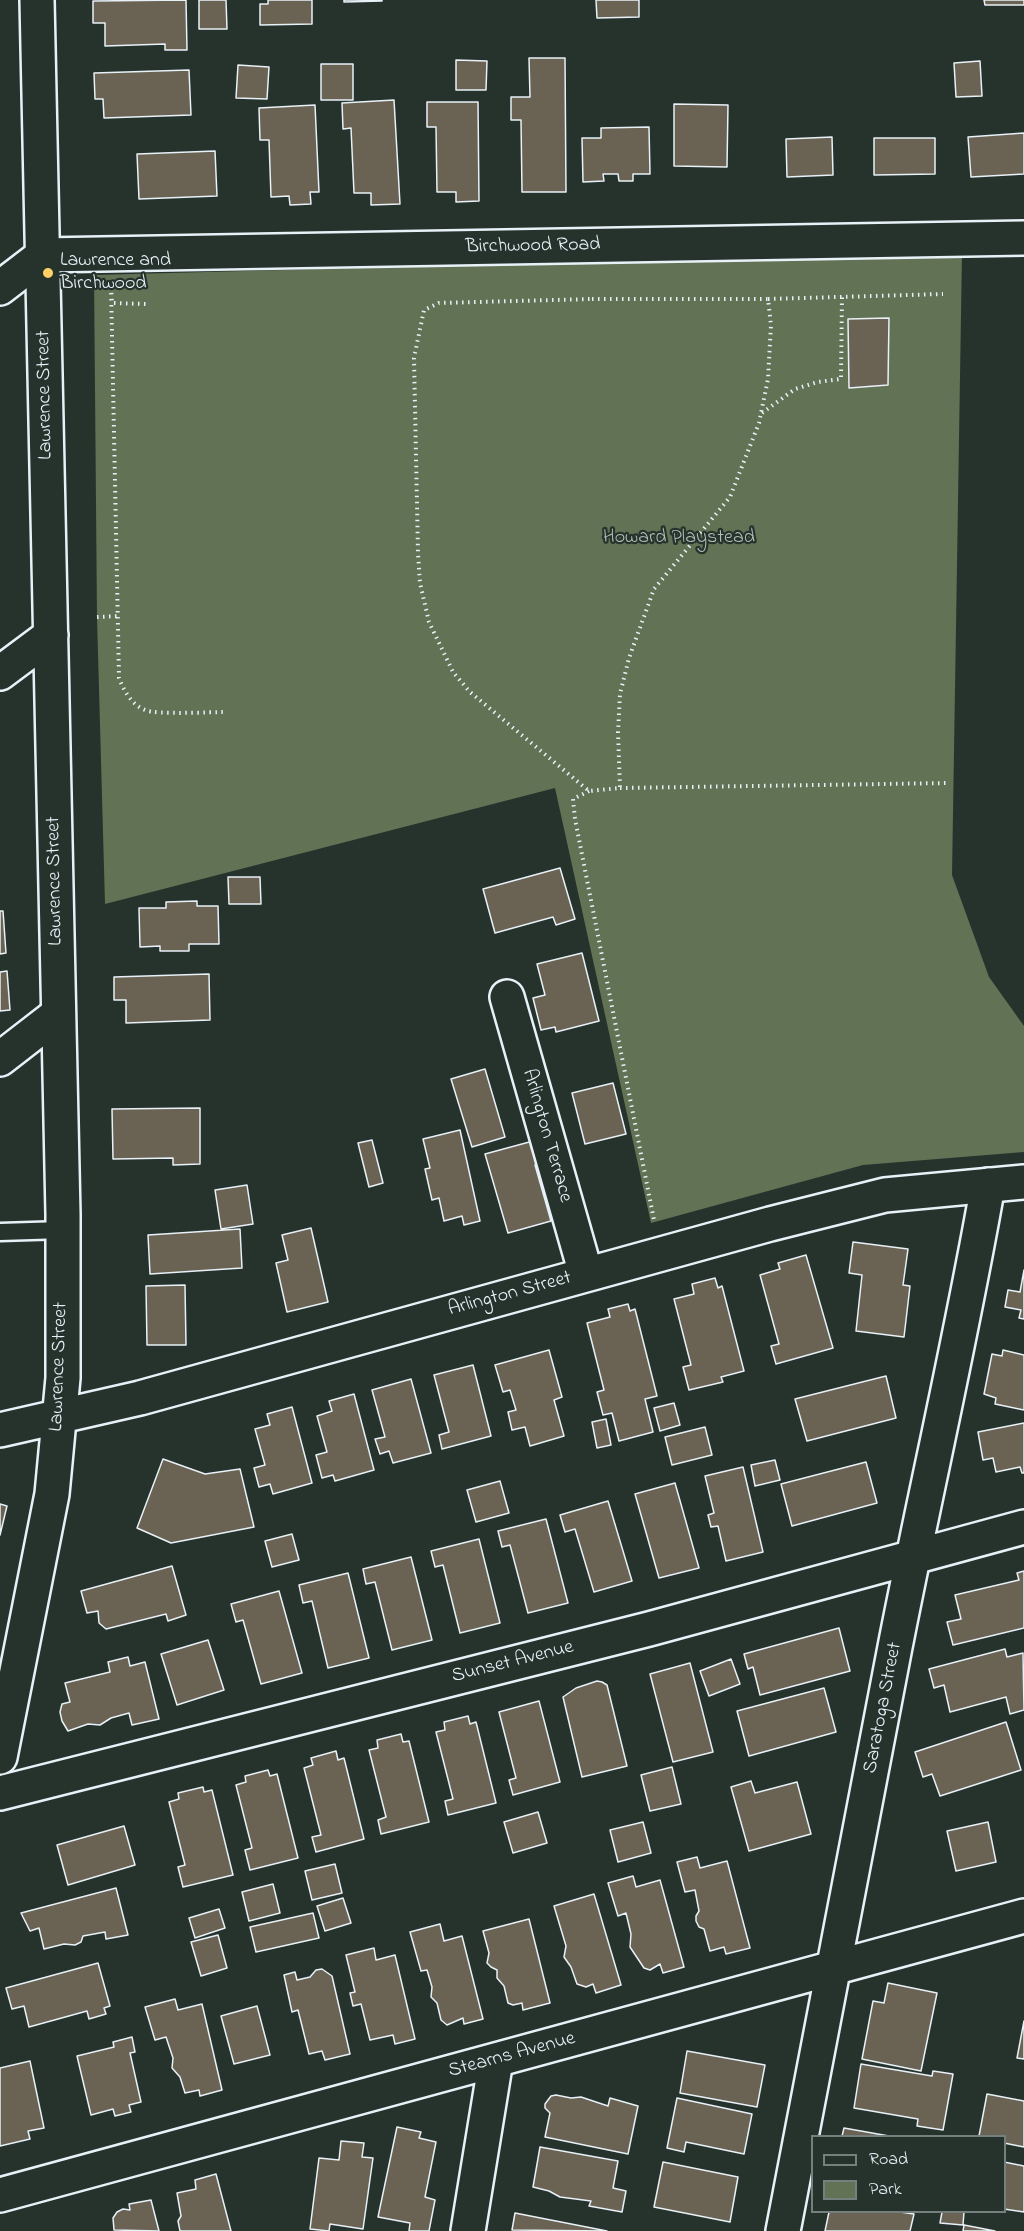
<!DOCTYPE html>
<html>
<head>
<meta charset="utf-8">
<style>
	body { margin:0 }
	#map { position:relative; width:1024px; height:2231px; overflow:hidden; background:#26332d; font-family:"Indie Flower",sans-serif }
	canvas { display:block }
	.legend { position:absolute; left:811px; top:2135px; width:195px; height:78px; box-sizing:border-box; background:#26332d; border:2px solid #747f7e; margin:0; padding:8px 10px; list-style:none; font-size:18px; color:#e8f1f8 }
	.legend li { display:flex; align-items:center; gap:12px; height:30px }
	.legend b { width:30px; border:2px solid #747f7e }
</style>
</head>
<body>
<div id="map">
<canvas width="1024" height="2231"></canvas>
<ul class="legend">
<li><b style="height:8px;background:#26332d"></b>Road</li>
<li><b style="height:16px;background:#627254"></b>Park</li>
</ul>
</div>
<script>
const context = document.querySelector('canvas').getContext('2d');
context.lineJoin = 'round';
function paint(path, color) { context.fillStyle = color; context.fill(path, 'evenodd'); }
function stroke(path, color, width, dash) { context.strokeStyle = color; context.lineWidth = width; context.lineCap = dash ? 'butt' : 'round'; context.setLineDash(dash || []); context.stroke(path); }
function label(font, color, halo, rows, align = 'center') {
  context.font = font + ' "Indie Flower",sans-serif'; context.lineWidth = 4.5; context.setLineDash([]); context.textBaseline = 'middle'; context.strokeStyle = halo; context.fillStyle = color; for (const [text, x, y, turn = 0] of rows) {
    context.save(); context.translate(x, y); context.rotate((+turn || 0) * Math.PI / 180); context.textAlign = isNaN(turn) ? turn : align; if (halo) context.strokeText(text, 0, 0); context.fillText(text, 0, 0); context.restore();
  }
}
paint(new Path2D(`
	M962,252L952,875L989,977L1024,1026V1152L863,1165L651,1223L555,788L105,904L97,617L94,275Z`), '#627254');
const building = new Path2D(`
	M186,0L187,50H165V44L105,46V23H93V1Z
	M199,0H226L227,29H199Z
	M268,0H312V24L260,25V4H268Z
	M344,0H382V1L344,2Z
	M596,0H639V17L597,18Z
	M984,0H1024V5H985Z
	M529,58H565L566,192H522L521,120H511V97H530Z
	M456,60L487,61L486,90H456Z
	M980,61L982,96L956,97L954,63Z
	M321,64H353V100H321Z
	M238,65L269,67L267,99L236,98Z
	M189,70L191,115L104,118L103,99H95L94,73Z
	M394,100L400,204L371,205V193H354L351,128L343,129L342,103Z
	M427,102H478L479,201L456,202V192H437L436,127H427Z
	M674,104L728,105L727,167L674,166Z
	M315,105L319,192H310L311,204L290,205L289,196L271,197L269,140H260L259,108Z
	M649,127L650,174H633V181H619L618,174H603L604,181L583,182L582,138H601V128Z
	M1024,133V174L971,177L968,137Z
	M832,137L833,175L787,177L786,139Z
	M874,138H935V174L874,175Z
	M215,151L217,196L139,199L137,154Z
	M889,318L888,385L849,388L848,319Z
	M560,868L575,919L556,925L553,917L495,933L483,889Z
	M228,877H260L261,904H229Z
	M197,901V906H218L219,944H189V951H160V946L140,947L139,908H166V902Z
	M0,911H3L6,953L0,954Z
	M582,953L599,1021L556,1032L555,1027L541,1030L533,998L545,995L537,964Z
	M7,971L10,1010L0,1011V972Z
	M209,974L210,1020L126,1023V1000H114V977Z
	M485,1069L505,1137L472,1147L451,1079Z
	M613,1083L626,1134L585,1144L572,1093Z
	M200,1108V1164L173,1165V1158L113,1159L112,1109Z
	M460,1130L480,1221L464,1225L462,1216L444,1221L439,1198L432,1200L425,1169L430,1168L423,1139Z
	M372,1140L383,1183L369,1187L358,1143Z
	M533,1141L540,1164L535,1165L551,1221L508,1233L485,1154Z
	M247,1185L253,1224L221,1229L215,1190Z
	M311,1228L328,1302L287,1312L276,1263L288,1260L282,1235Z
	M240,1229L242,1268L150,1274L148,1235Z
	M853,1242L908,1249L903,1285L910,1286L904,1337L856,1331L862,1275L849,1273Z
	M806,1255L833,1348L776,1364L771,1346L779,1344L760,1275L780,1269L778,1263Z
	M1024,1270V1319L1019,1318L1021,1310L1005,1307L1008,1290L1020,1292Z
	M715,1278L718,1288L722,1286L744,1371L721,1377L723,1382L689,1390L683,1367L691,1365L674,1299L694,1294L692,1284Z
	M185,1285L186,1345H147L146,1286Z
	M628,1304L630,1311L635,1309L657,1396L645,1399L653,1432L619,1441L612,1413L603,1415L597,1392L604,1390L587,1323L610,1317L608,1309Z
	M549,1350L562,1397L554,1400L564,1436L530,1446L525,1427L512,1430L508,1412L516,1410L510,1390L503,1392L495,1365Z
	M1003,1350L1024,1355V1410L995,1404L996,1398L984,1394L992,1354L1002,1356Z
	M473,1365L491,1436L442,1449L439,1435L449,1432L434,1375Z
	M886,1376L896,1418L807,1441L795,1399Z
	M411,1379L431,1453L393,1463L389,1451L380,1454L375,1439L385,1437L372,1390Z
	M354,1394L374,1470L335,1481L333,1475L322,1478L316,1455L327,1452L317,1416L332,1411L329,1401Z
	M674,1403L680,1425L660,1431L654,1408Z
	M292,1407L312,1483L273,1494L270,1484L259,1487L254,1468L265,1465L255,1429L270,1425L267,1414Z
	M606,1419L611,1445L597,1448L592,1422Z
	M1024,1423V1473H1022L1020,1467L996,1472L993,1458L983,1460L978,1432Z
	M705,1427L712,1455L672,1465L665,1437Z
	M163,1459L205,1474L240,1469L254,1527L171,1543L137,1528Z
	M775,1460L780,1480L755,1486L751,1465Z
	M866,1462L877,1503L792,1526L781,1484Z
	M743,1467L763,1552L726,1561L718,1526L711,1527L708,1515L714,1513L705,1476Z
	M500,1481L509,1513L476,1522L467,1490Z
	M675,1483L699,1568L659,1578L635,1494Z
	M608,1501L632,1581L594,1592L575,1529L565,1532L560,1515Z
	M0,1504L7,1506L0,1535Z
	M546,1519L568,1603L528,1613L510,1545L502,1547L498,1531Z
	M292,1534L299,1560L272,1567L265,1541Z
	M479,1539L500,1623L460,1633L443,1565L435,1567L431,1551Z
	M411,1557L432,1640L392,1650L375,1582L366,1584L363,1569Z
	M172,1566L186,1615L168,1621L166,1614L106,1629L99,1623L98,1611L87,1613L81,1591Z
	M1024,1571V1628L953,1645L947,1622L961,1619L955,1595L1019,1580L1017,1573Z
	M348,1573L369,1658L328,1668L312,1601L303,1603L299,1585Z
	M279,1591L302,1673L261,1684L243,1620L236,1622L231,1604Z
	M839,1628L850,1671L760,1695L753,1667L748,1669L744,1654Z
	M208,1640L224,1690L177,1705L161,1654Z
	M1005,1649L1007,1657L1023,1653L1024,1710L1010,1714L1006,1697L950,1712L944,1685L934,1688L929,1669Z
	M128,1657L130,1666L145,1662L159,1719L132,1725L129,1713L111,1718L100,1725L88,1724L68,1731L62,1721L60,1712L62,1704L70,1702L65,1683L110,1672L108,1662Z
	M731,1659L740,1684L709,1696L700,1671Z
	M690,1663L713,1752L673,1762L650,1674Z
	M597,1681L602,1682L607,1685L627,1766L582,1777L563,1697L576,1688Z
	M824,1688L836,1732L749,1756L737,1711Z
	M539,1701L560,1782L513,1795L509,1780L516,1778L499,1712Z
	M468,1716L470,1724L476,1722L496,1803L448,1815L445,1801L453,1799L436,1732L445,1730L444,1722Z
	M1006,1722L1021,1770L940,1796L932,1774L923,1777L915,1752Z
	M401,1734L403,1742L409,1741L429,1822L381,1834L378,1820L386,1817L369,1750L378,1748L377,1740Z
	M336,1751L338,1760L344,1758L364,1839L316,1852L312,1837L321,1835L304,1768L313,1765L311,1758Z
	M672,1767L681,1804L650,1811L641,1775Z
	M268,1770L270,1776L277,1774L298,1858L250,1870L245,1850L252,1848L236,1785L246,1782L245,1776Z
	M751,1781L755,1793L797,1782L811,1834L749,1851L731,1787Z
	M203,1787L204,1792L212,1790L233,1875L183,1887L178,1867L185,1865L169,1802L179,1799L178,1793Z
	M538,1812L547,1843L513,1853L504,1822Z
	M643,1822L651,1853L618,1862L610,1830Z
	M988,1822L996,1862L956,1871L947,1831Z
	M124,1826L135,1865L68,1885L57,1845Z
	M697,1857L700,1868L727,1861L750,1948L726,1954L724,1947L710,1951L704,1929L699,1927L696,1921V1916L699,1911L695,1890L685,1892L677,1862Z
	M335,1864L342,1893L312,1900L305,1871Z
	M633,1876L636,1887L660,1880L684,1967L663,1973L660,1964L650,1970L644,1968L630,1947L631,1934L626,1913L618,1916L608,1883Z
	M273,1884L280,1913L249,1921L242,1892Z
	M116,1888L128,1935L106,1939L105,1932L83,1936L81,1942L75,1945L64,1944L44,1949L39,1928L30,1931L21,1913Z
	M594,1894L621,1985L596,1993L593,1984L586,1987L577,1984L571,1967L564,1957L566,1946L554,1906Z
	M343,1898L351,1923L325,1931L317,1906Z
	M219,1909L225,1928L195,1938L189,1918Z
	M313,1913L319,1938L256,1952L250,1927Z
	M529,1919L550,2003L523,2010L522,2003L513,2005L508,2003L504,1986L497,1978V1970L491,1967L487,1963L489,1953L483,1931Z
	M440,1924L444,1941L462,1936L483,2019L464,2024L463,2018L447,2025L441,2020L437,2003L431,1997L432,1987L427,1970L421,1971L410,1932Z
	M218,1935L227,1968L201,1976L191,1942Z
	M374,1948L376,1960L395,1955L415,2039L395,2044L393,2035L370,2040L361,2004L353,2006L350,1993L355,1992L346,1955Z
	M98,1963L110,2006L104,2008L106,2014L89,2019L87,2011L29,2027L24,2006L12,2009L6,1988Z
	M322,1969L332,1976L350,2054L325,2060L322,2051L309,2054L298,2010L292,2012L284,1975L295,1972L297,1980L310,1977L316,1970Z
	M888,1983L937,1993L921,2071L862,2059L873,2001L884,2003Z
	M175,1999L178,2010L202,2004L222,2090L200,2096L199,2090L185,2093L180,2077L172,2068L173,2058L166,2037L155,2040L145,2007Z
	M257,2006L270,2055L234,2064L221,2016Z
	M1024,2021V2059L1017,2058Z
	M132,2037L135,2052L130,2053L141,2102L129,2105L131,2112L115,2116L113,2109L91,2115L77,2056L114,2047L113,2042Z
	M687,2051L765,2065L757,2107L680,2093Z
	M30,2061L44,2128L28,2131L30,2139L0,2146V2068Z
	M861,2064L932,2076L933,2071L953,2074L943,2130L917,2126L918,2119L854,2108Z
	M987,2094L1024,2101V2147L1004,2143V2136H979Z
	M556,2095L571,2098L581,2097L608,2106L610,2098L638,2106L628,2154L545,2137L550,2113L545,2108V2104L551,2096Z
	M677,2098L752,2114L744,2154L686,2142L684,2152L667,2148Z
	M397,2127L421,2132L419,2138L436,2142L425,2197L435,2200L429,2231H409L410,2223L378,2217Z
	M844,2128L889,2136H842Z
	M341,2141L364,2143L362,2157L373,2158L363,2229L330,2224L329,2231L310,2229L319,2158L339,2160Z
	M540,2147L618,2161L613,2188L626,2191L622,2212L589,2206L591,2201L560,2197L549,2191L533,2187Z
	M663,2162L738,2177L730,2222L654,2207Z
	M1004,2162L1024,2166V2212L1004,2209Z
	M216,2174L231,2231H180L178,2221L181,2216L177,2193L196,2189L195,2180Z
	M151,2200L159,2231L114,2230L113,2218L117,2212L123,2209L130,2210L129,2204Z
	M829,2212H900L914,2214L910,2231H825Z
	M942,2212H964L963,2225L940,2223Z
	M515,2213L607,2231L512,2230Z
	M964,2225L995,2231H963Z`);
paint(building, '#6a6253');
stroke(building, '#e8f1f8', 1.5);
const lane = new Path2D(`
	M0,1232L63,1230`);
const street = new Path2D(`
	M0,288L43,255L1024,238
	M507,997L586,1274
	M0,1059L58,1014
	M0,1793L649,1629L1024,1527
	M0,2195L1024,1916
	M468,2231L496,2060
	M783,2231C822,2037 857,1842 895,1647C925,1493 961,1340 988,1185`);
const secondary = new Path2D(`
	M0,673L51,635
	M0,1430L140,1398L770,1224L885,1195L1024,1182
	M0,1757L52,1494L63,1378V1214L37,0`);
stroke(lane, '#e8f1f8', 21);
stroke(street, '#e8f1f8', 38);
stroke(secondary, '#e8f1f8', 38);
stroke(new Path2D(`
	M111,287L112,303L146,304
	M111,287L119,678C124,691 132,705 145,710C156,715 210,712 226,712
	M592,299H768L771,325L768,379L759,423L730,497L654,589L629,658L620,694L618,732L620,788L589,791L470,692L453,672L429,622L420,583L418,553L414,358L424,310L439,303Z
	M768,299L943,294
	M762,413L795,389L818,382L841,379L842,297
	M97,617L118,616
	M620,788L949,783
	M589,791L573,799L575,819L654,1220`), '#e8f1f8', 4, [1.5, 4.5]);
stroke(lane, '#26332d', 16);
stroke(street, '#26332d', 33);
stroke(secondary, '#26332d', 33);
for (const [x, y, r, color] of [
	[48,273,6,"#ffd166"]
]) { const dot = new Path2D(); dot.arc(x, y, r, 0, 2 * Math.PI); context.fillStyle = color; context.fill(dot); stroke(dot, '#26332d', 2); }
label('20px', '#e8f1f8', '#26332d', [
	["Birchwood Road",533,247,-1],
	["Lawrence Street",46,395,-91],
	["Lawrence Street",56,881,-91],
	["Arlington Terrace",546,1136,74],
	["Arlington Street",510,1295,-15],
	["Lawrence Street",60,1367,-88],
	["Sunset Avenue",513,1663,-14],
	["Saratoga Street",884,1708,-79],
	["Stearns Avenue",512,2056,-15]
]);
label('20px', '#e8f1f8', '#26332d', [
	["Lawrence and",60,262],
	["Birchwood",60,285]
], 'left');
label('20px', '#b2beb6', '#26332d', [
	["Howard Playstead",679,539]
]);
</script>
</body>
</html>
